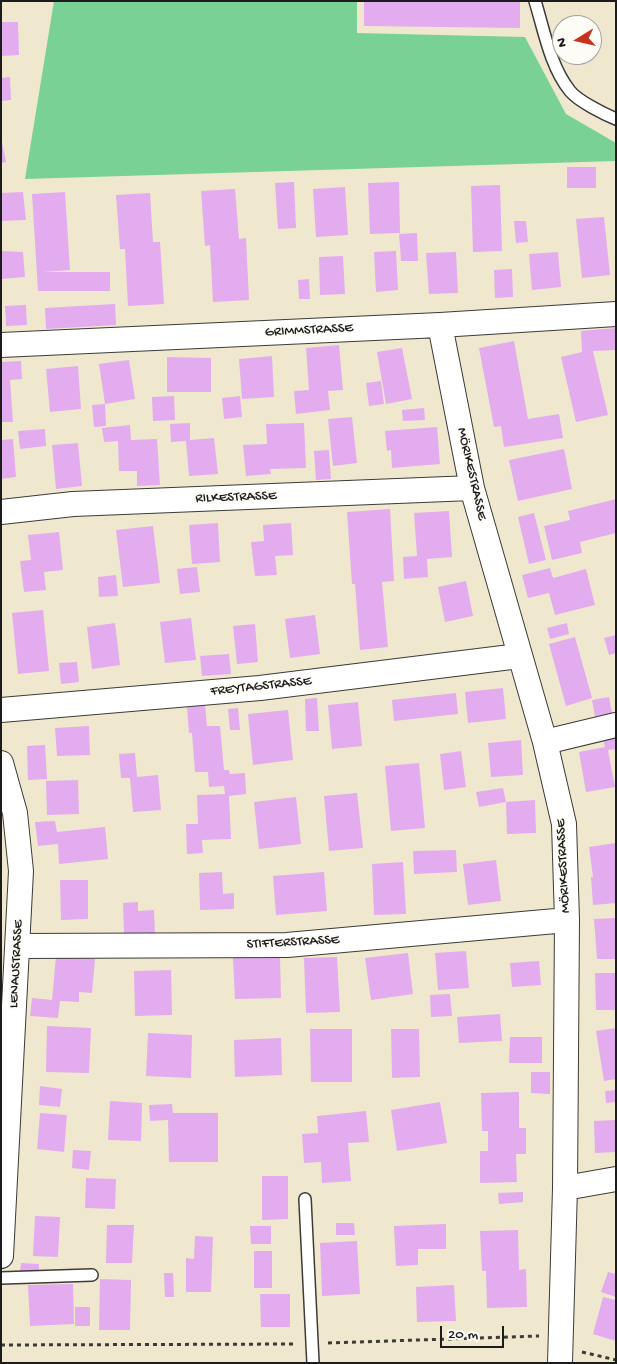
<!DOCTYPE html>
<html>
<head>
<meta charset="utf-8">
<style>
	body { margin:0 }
	#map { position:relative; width:617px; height:1364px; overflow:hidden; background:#f0e8ce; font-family:"Gochi Hand",sans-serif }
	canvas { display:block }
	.frame { position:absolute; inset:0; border:2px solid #1c1c1c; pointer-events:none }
	.north { position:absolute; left:552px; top:15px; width:50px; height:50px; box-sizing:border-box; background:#fdfcf7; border:1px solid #a3a29f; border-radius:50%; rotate:261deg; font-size:14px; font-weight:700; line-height:20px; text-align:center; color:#1c1c1c }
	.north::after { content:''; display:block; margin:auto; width:18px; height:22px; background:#c8321e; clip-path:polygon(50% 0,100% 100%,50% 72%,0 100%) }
	.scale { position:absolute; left:440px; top:1326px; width:64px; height:22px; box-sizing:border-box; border:2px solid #1c1c1c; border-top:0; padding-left:6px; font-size:15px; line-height:18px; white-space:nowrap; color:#1c1c1c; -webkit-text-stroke:4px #fdfcf7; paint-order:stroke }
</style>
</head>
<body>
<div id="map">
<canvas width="617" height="1364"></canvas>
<div class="frame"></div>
<div class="north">N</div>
<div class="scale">20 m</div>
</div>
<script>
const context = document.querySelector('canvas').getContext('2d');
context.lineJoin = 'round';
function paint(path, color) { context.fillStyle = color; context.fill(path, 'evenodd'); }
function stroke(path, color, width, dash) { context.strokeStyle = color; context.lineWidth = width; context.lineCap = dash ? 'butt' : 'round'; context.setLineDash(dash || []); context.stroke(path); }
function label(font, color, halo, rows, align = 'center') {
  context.font = font + ' "Gochi Hand",sans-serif'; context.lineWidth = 4.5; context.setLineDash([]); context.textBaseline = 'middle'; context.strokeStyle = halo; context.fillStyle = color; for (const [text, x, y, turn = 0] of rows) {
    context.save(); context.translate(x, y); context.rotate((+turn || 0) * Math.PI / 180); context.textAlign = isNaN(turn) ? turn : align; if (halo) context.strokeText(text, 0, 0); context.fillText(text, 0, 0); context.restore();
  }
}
paint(new Path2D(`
	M54,1H357V33L525,37L566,114L616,143V161L25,179Z`), '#7ad196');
paint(new Path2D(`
	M364,1H520V28L364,26Z
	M1,22H18L19,55L1,56Z
	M10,77L11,100L1,101V78Z
	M1,137L6,162L1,163Z
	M567,167H596V188H567Z
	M294,182L296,228L278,229L275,183Z
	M399,182L400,233L370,234L368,183Z
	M500,185L502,251L473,252L471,186Z
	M345,187L348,235L316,237L313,189Z
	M235,189L239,239L246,238L249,300L213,302L210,245L205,246L201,191Z
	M23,192L26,220L1,221V193Z
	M65,192L70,270L43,272H110V291H38L32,194Z
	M150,193L153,242H160L164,304L128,306L125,249H120L116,195Z
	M604,217L610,275L582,278L576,219Z
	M514,221H526L528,242L516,243Z
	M417,233L418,261H401L399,234Z
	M1,251L23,252L25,277L1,279Z
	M396,251L398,290L376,292L374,252Z
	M456,252L458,293L429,294L426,253Z
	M558,252L561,287L532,290L529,254Z
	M343,256L345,294L320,295L319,257Z
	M512,269L513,297L495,298L494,270Z
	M309,279L310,299H299L298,280Z
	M115,304L116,325L46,329L45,308Z
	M26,305L27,325L6,326L5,306Z
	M616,328V350L593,351L608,415L576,422L561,357L582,352L581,331Z
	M514,341L528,419L559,414L563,438L504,447L501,426L494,427L479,348Z
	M339,345L343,390L328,391L330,410L296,414L294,391L309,390L306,348Z
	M402,348L412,399L386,404L377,352Z
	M272,356L274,397L242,399L239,359Z
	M167,357L211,358V392H167Z
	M129,360L135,399L105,404L99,364Z
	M21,361L22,379L10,380L13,422H1V362Z
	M78,366L81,409L50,412L46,369Z
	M381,381L384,404L369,406L366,383Z
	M174,396L175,420L153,421L152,397Z
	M240,396L242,417L224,419L222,398Z
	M105,404L106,426L94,427L92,405Z
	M424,408L425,420L403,421L402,410Z
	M352,417L357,463L333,466L328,419Z
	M190,423V440L214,438L218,474L189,476L186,441L171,442L170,424Z
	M304,423L306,468L270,469L271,474L246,476L243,445L267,444L266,424Z
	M130,425L131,440L157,439L160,485L137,486V471H119L118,441L104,442L102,428Z
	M437,427L440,464L392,468L391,450L387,451L385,431Z
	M45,429L46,446L20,449L18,431Z
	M13,439L16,477L1,479V440Z
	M78,443L82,486L56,489L52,445Z
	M564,449L572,489L518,501L509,460Z
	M329,450L331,479L316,480L314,451Z
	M616,499V533L580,542L582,553L552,560L544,526L570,520L568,511Z
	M390,509L394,581L382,582L388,647L360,650L355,584H352L347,512Z
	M449,511L452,557L427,559L428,577L404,579L403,557L417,556L414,513Z
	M534,513L546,560L529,564L518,517Z
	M218,523L220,562L192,564L189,525Z
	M291,523L293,555L275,556L277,575L255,576L251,542L264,541L263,525Z
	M153,526L160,583L123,587L116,530Z
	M59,532L63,570L44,572L46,590L24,592L20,561L31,560L28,535Z
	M197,567L200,592L180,594L177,569Z
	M550,568L553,578L586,569L595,605L555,615L549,593L528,598L522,575Z
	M116,575L118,596L99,597L98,577Z
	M466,581L473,616L445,622L438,587Z
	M43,610L49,671L18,674L12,613Z
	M315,615L320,654L290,658L285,619Z
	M191,618L196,660L165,663L160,622Z
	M115,623L120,665L92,669L87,627Z
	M567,623L569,634L550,639L547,628Z
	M255,624L258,662L237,664L233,626Z
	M616,635V653L609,655L604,638Z
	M575,637L592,698L566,706L549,644Z
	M229,654L231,674L202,676L200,656Z
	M77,662L79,682L61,684L59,663Z
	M503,688L506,719L468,723L465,692Z
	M456,693L458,714L394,721L392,700Z
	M609,697L612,713L595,717L592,700Z
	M317,698L319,731H306L305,699Z
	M358,702L362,746L332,749L328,705Z
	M205,705L207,726H220L224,770H229L230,774L245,773L246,794L229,796L231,839L202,840L203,853L187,854L186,824H198L197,795L225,794L224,786L209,787L208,772H195L192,733H189L187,707Z
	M238,708L240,730H230L228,709Z
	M288,710L293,760L253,765L248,714Z
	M89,726L90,755L57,756L55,728Z
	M616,733V749L608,750L615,787L586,792L579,752L605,747L602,735Z
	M521,740L523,775L491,777L488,743Z
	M45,745L47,779L28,780L27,746Z
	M461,751L466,787L444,790L440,754Z
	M135,753L137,777L158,775L161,810L133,812L130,778H121L119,754Z
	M419,763L425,828L391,831L385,766Z
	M78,780L79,814L47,815L46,781Z
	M503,788L506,802L535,800L536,833L507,834L506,802L479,807L476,792Z
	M357,793L363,848L329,851L324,796Z
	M296,797L301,844L259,849L254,802Z
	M55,821L57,832L105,827L108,859L59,864L58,844L38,846L35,822Z
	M616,843V903L593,905L591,877H593L589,847Z
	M456,850L457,872L414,874L413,851Z
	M496,860L501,901L468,905L463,864Z
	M403,862L406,914L374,915L372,864Z
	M222,872L223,894L234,893V909L200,910L199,873Z
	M324,872L327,911L276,915L273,876Z
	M60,880H88V919L61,920Z
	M138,902V911L154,910L155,933L124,934L123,903Z
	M616,918V959H597L594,919Z
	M466,951L469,988L438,990L435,953Z
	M408,953L413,994L371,1000L365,958Z
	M56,956L95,959L92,993L79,992V1002L60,1001L58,1018L30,1016L32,998L52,1000Z
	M280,957L281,998L235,999L233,958Z
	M337,957L340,1012L306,1013L304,958Z
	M539,961L541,985L512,987L510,963Z
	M171,970L172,1015L135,1016L134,971Z
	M595,973H616V1010H596Z
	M450,994L452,1016L431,1017L430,995Z
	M500,1014L502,1041L459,1043L457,1017Z
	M47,1026L91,1028L89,1073L46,1072Z
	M616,1028V1079L604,1081L596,1031Z
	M310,1029H352V1082H311Z
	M391,1029H419L420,1077L392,1078Z
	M148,1033L192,1035L191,1078L146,1076Z
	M510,1037H542V1063H509Z
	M281,1038L282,1075L235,1077L234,1040Z
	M531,1072H550V1094L531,1093Z
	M40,1086L62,1089L60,1107L39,1105Z
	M616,1090V1102L606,1103L605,1091Z
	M519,1092V1128H526V1154H516L517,1182L480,1183V1151H488V1131H482L481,1093Z
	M110,1101L142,1103L141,1141L108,1140Z
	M440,1102L447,1143L397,1151L391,1110Z
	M172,1104L173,1113H218V1162H169L168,1120L150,1121L149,1105Z
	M366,1111L369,1142L348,1143L351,1181L322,1183L321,1162L304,1163L302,1134L318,1133L317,1116Z
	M40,1113L67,1115L64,1152L37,1149Z
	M616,1120V1152L595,1153L594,1121Z
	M73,1150L91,1151L89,1170L72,1168Z
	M262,1176H288V1219L262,1220Z
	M86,1178L116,1179L115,1209L85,1208Z
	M523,1192V1202L499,1204L498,1193Z
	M35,1216L60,1217L58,1257L33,1256Z
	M336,1223H354L355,1235H336Z
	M446,1224V1249H418V1265L396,1266L394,1226Z
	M107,1225H134L132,1263H106Z
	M250,1226H271V1244H251Z
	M518,1230L519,1270L526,1269L527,1307L487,1308L486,1271H482L480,1231Z
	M195,1236L213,1237L211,1292H186V1258L194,1259Z
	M357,1241L360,1294L322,1296L320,1243Z
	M254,1251H272V1288H254Z
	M21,1263L39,1264V1273H20Z
	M608,1272L616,1274V1297L601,1292Z
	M164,1273H173L174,1297H165Z
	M100,1279L131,1280L130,1330H99Z
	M73,1284L74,1324L30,1326L28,1285Z
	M454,1285L456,1321L417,1322L416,1287Z
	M260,1294H290V1327H261Z
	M603,1297L616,1300V1341L593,1334Z
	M75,1307H90V1326H75Z`), '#e2acef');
const service = new Path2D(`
	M535,1C544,30 550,66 570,91C578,101 604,114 616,119
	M305,1199L313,1363
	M1,1278L92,1275`);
const minor = new Path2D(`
	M440,325L472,488L545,742L564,824L567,920L565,1188L560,1363
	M1,345L440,325L616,314
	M1,512L73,504L472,488
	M1,710L260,688L519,656
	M545,742L616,725
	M1,763L15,813L21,871L1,1256
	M18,946L287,945L567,920
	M565,1188L616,1179`);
stroke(service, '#3c3b37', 14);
stroke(minor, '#3c3b37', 26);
stroke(new Path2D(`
	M328,1343L539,1336
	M1,1345L297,1344
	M582,1352L616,1360`), '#3c3b37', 3, [4, 4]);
stroke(service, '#fff', 11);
stroke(minor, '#fff', 24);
label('14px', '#1c1c1c', '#fdfcf7', [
	["GRIMMSTRASSE",309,331,-3],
	["MÖRIKESTRASSE",471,474,77],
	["RILKESTRASSE",236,498,-2],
	["FREYTAGSTRASSE",261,687,-6],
	["MÖRIKESTRASSE",564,866,-93],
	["STIFTERSTRASSE",293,943,-3],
	["LENAUSTRASSE",17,964,-87]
]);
</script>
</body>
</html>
